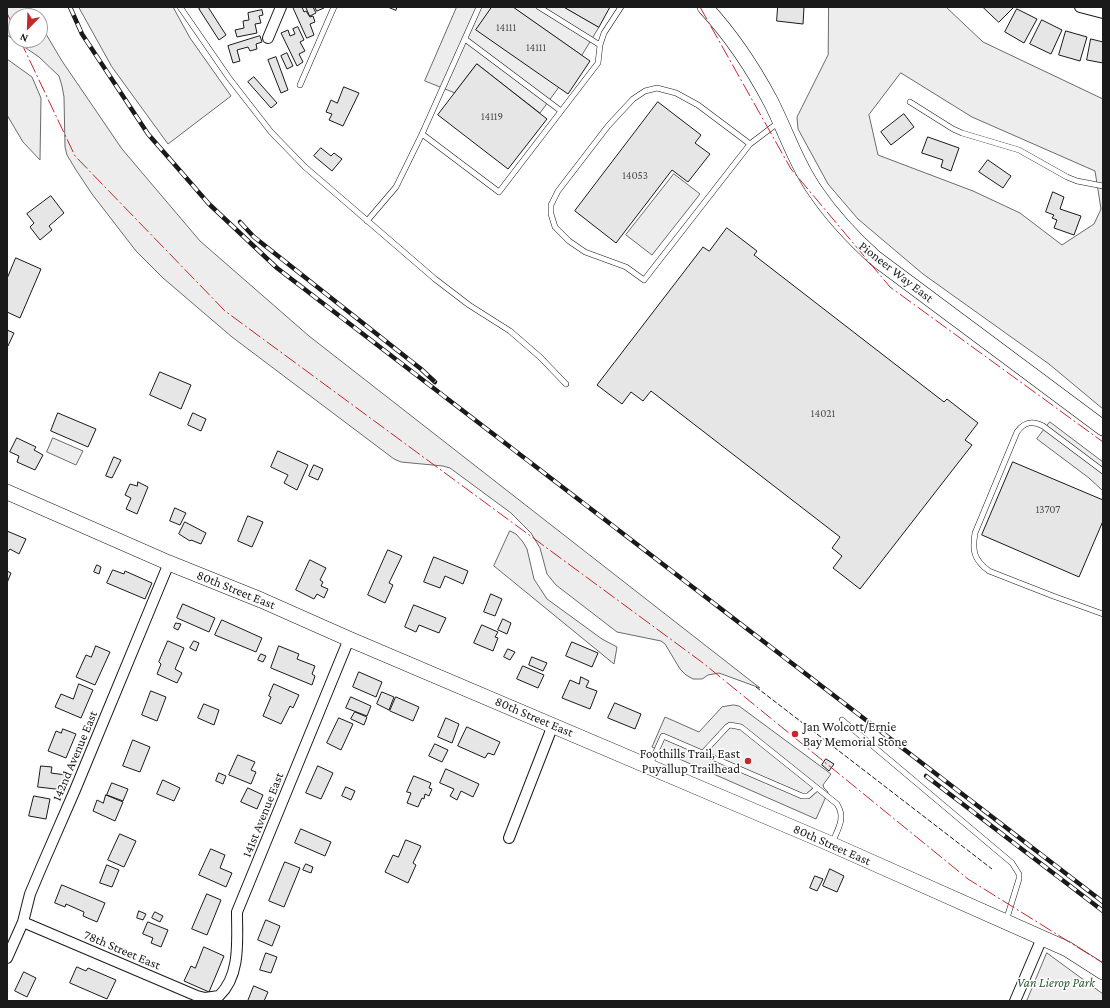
<!DOCTYPE html>
<html>
<head>
<meta charset="utf-8">
<style>
	body { margin:0 }
	#map { position:relative; width:1110px; height:1008px; overflow:hidden; background:#fff; font-family:"Crimson Pro",serif }
	canvas { display:block }
	.frame { position:absolute; inset:0; border:8px solid #1a1a1a; pointer-events:none }
	.north { position:absolute; left:8px; top:8px; width:40px; height:40px; box-sizing:border-box; background:#fff; border:1px solid #a3a3a3; border-radius:50%; rotate:203deg; font-size:11px; font-weight:700; line-height:16px; text-align:center; color:#1a1a1a }
	.north::after { content:''; display:block; margin:auto; width:14px; height:18px; background:#c62828; clip-path:polygon(50% 0,100% 100%,50% 72%,0 100%) }
</style>
</head>
<body>
<div id="map">
<canvas width="1110" height="1008"></canvas>
<div class="frame"></div>
<div class="north">N</div>
</div>
<script>
const context = document.querySelector('canvas').getContext('2d');
context.lineJoin = 'round';
function paint(path, color) { context.fillStyle = color; context.fill(path, 'evenodd'); }
function stroke(path, color, width, dash) { context.strokeStyle = color; context.lineWidth = width; context.lineCap = dash ? 'butt' : 'round'; context.setLineDash(dash || []); context.stroke(path); }
function label(font, color, halo, rows, align = 'center') {
  context.font = font + ' "Crimson Pro",serif'; context.lineWidth = 3; context.setLineDash([]); context.textBaseline = 'middle'; context.strokeStyle = halo; context.fillStyle = color; for (const [text, x, y, turn = 0] of rows) {
    context.save(); context.translate(x, y); context.rotate((+turn || 0) * Math.PI / 180); context.textAlign = isNaN(turn) ? turn : align; if (halo) context.strokeText(text, 0, 0); context.fillText(text, 0, 0); context.restore();
  }
}
const built = new Path2D(`
	M7,7H30L35,16H16V40H40V24L62,61L122,149L200,241L309,336L760,688L719,673L708,675L702,679H693L686,675L680,669L665,644L661,641L617,632L556,585L547,574L540,548L531,533L511,513L450,468L443,466L401,462L394,459L232,337L163,278L136,251L92,194L76,170L67,155L65,147L64,97L62,86L59,76L39,57L7,35Z
	M79,7H173L190,38L231,96L168,144L112,67Z
	M457,7H492L559,87L540,113L477,64L455,93L425,81Z
	M513,7H564L599,27L582,55Z
	M829,7H946L983,42L1103,99V409L1049,364L923,274L858,219L828,184L798,129L797,117L828,55ZM901,73L972,117L1095,171L1101,209L1094,224L1062,245L1020,213L973,191L878,155L869,115Z
	M7,59L32,77L41,98L40,160L23,142L7,115Z
	M674,174L700,194L652,255L626,235Z
	M1050,422L1103,462V491L1089,478L1037,439Z
	M53,438L83,451L76,465L47,452Z
	M510,531L516,534L523,542L527,549L534,579L547,599L602,639L617,647L614,664L494,566Z
	M734,705L739,706L831,774L823,785L824,788L828,792L816,819L652,747L665,717L699,732L722,707Z
	M1047,953L1103,994V1001H1027Z`);
paint(built, '#ededed');
stroke(built, '#6a6a6a', 1);
const building = new Path2D(`
	M202,7H208L226,35L219,40L199,9Z
	M293,7H302L304,12L306,11L310,17L313,16L315,22L310,24L314,35L307,38Z
	M306,7H313L316,13L310,16Z
	M315,7H323L324,8L317,11Z
	M388,7H397L396,10Z
	M492,7H513L590,61L568,94L476,30Z
	M564,7H610L599,27Z
	M778,7H804L803,24L777,21Z
	M983,7H1014L999,22Z
	M1017,9L1037,19L1024,43L1005,32Z
	M262,10L263,15L259,16L261,23L255,24L257,33L237,37L235,30L244,28L243,21L249,20L248,13Z
	M1042,20L1062,30L1051,54L1030,44Z
	M298,27L304,40L300,42L305,51L299,54L303,62L297,66L281,33L288,30L290,36L295,34L293,29Z
	M1066,31L1087,37L1080,61L1059,55Z
	M260,36L262,42L256,44L257,49L250,51L248,47L237,50L240,61L233,63L228,46Z
	M1091,39L1103,42V63L1087,60Z
	M287,53L293,66L287,69L281,56Z
	M276,57L288,90L281,93L268,60Z
	M477,64L547,119L508,169L438,115Z
	M254,77L277,103L271,108L248,82Z
	M344,87L359,93L343,126L329,120L332,114L326,112L331,100L337,103Z
	M658,102L701,135L695,143L710,154L688,182L672,170L616,243L575,211Z
	M904,114L914,127L891,145L881,132Z
	M928,137L959,148L951,171L941,167L943,160L922,153Z
	M321,148L331,156L334,153L342,159L332,171L314,156Z
	M988,160L1011,176L1003,188L979,172Z
	M1053,192L1064,197L1060,209L1081,216L1074,235L1054,228L1057,220L1052,218L1054,215L1046,212Z
	M51,196L64,213L49,226L52,230L40,240L30,227L34,223L27,214Z
	M727,228L757,251L754,255L944,402L947,399L978,423L965,440L972,445L860,589L833,568L842,556L832,548L840,537L651,391L643,401L631,392L622,404L597,385L703,247L709,251Z
	M16,258L41,269L20,318L7,312V279Z
	M7,330L14,333L8,346L7,345Z
	M160,372L191,385L181,409L150,395Z
	M58,413L96,429L88,447L51,431Z
	M193,413L206,419L201,431L188,425Z
	M17,438L36,447L34,450L43,455L35,470L17,462L19,456L10,452Z
	M278,451L308,465L297,490L284,483L288,475L271,467Z
	M114,457L121,460L112,478L106,476Z
	M1013,462L1103,500V521L1079,577L982,535Z
	M314,465L323,469L318,480L309,476Z
	M138,482L148,487L137,514L126,509L131,498L125,495L130,484L137,486Z
	M175,508L186,513L180,525L170,521Z
	M248,516L263,522L252,547L238,541Z
	M185,522L206,533L201,544L191,540L190,541L179,534Z
	M7,531L26,539L19,554L10,549L7,553Z
	M388,550L402,556L389,583L393,585L385,603L368,595Z
	M434,557L468,571L463,584L445,576L440,588L424,582Z
	M310,560L326,568L320,580L323,582L321,586L328,589L324,598L317,594L314,599L296,590Z
	M97,565L101,567L99,574L94,572Z
	M113,570L124,574L125,571L152,583L145,599L107,583Z
	M7,571L11,573L7,583Z
	M491,594L502,599L495,616L484,612Z
	M183,604L215,618L209,632L177,618Z
	M414,605L446,618L439,633L419,625L416,632L405,627Z
	M503,619L511,623L507,634L498,630Z
	M222,620L262,638L256,652L215,635Z
	M176,623L181,624L178,630L174,628Z
	M482,625L498,632L495,637L498,638L493,651L474,643Z
	M168,641L184,648L175,669L182,673L177,683L157,674L161,664L159,662Z
	M194,641L199,643L196,651L190,648Z
	M572,642L598,653L592,667L566,656Z
	M96,646L110,652L95,685L76,677L86,655L91,657Z
	M279,646L299,654L297,659L315,666L312,674L315,676L312,685L271,668Z
	M508,649L515,652L510,660L504,657Z
	M261,654L266,656L263,662L258,660Z
	M532,657L547,663L543,671L529,665Z
	M523,666L544,675L538,688L517,679Z
	M359,672L382,682L376,697L353,687Z
	M581,677L589,681L586,687L597,691L590,709L562,698L570,680L579,684Z
	M79,684L93,690L81,718L55,707L61,694L73,699Z
	M274,684L299,695L293,708L290,706L281,724L263,716L271,697L269,696Z
	M151,691L166,697L157,721L142,715Z
	M382,692L394,697L389,710L377,704Z
	M351,697L371,706L367,716L346,708Z
	M396,697L419,707L413,721L390,711Z
	M615,703L641,714L635,729L608,718Z
	M204,704L219,710L214,725L198,718Z
	M355,712L367,717L364,725L351,719Z
	M339,718L353,724L341,750L327,743Z
	M446,718L459,724L452,743L438,737Z
	M467,727L500,742L494,755L488,753L485,758L458,746Z
	M63,729L76,734L66,758L48,751L56,731L61,733Z
	M133,740L150,747L140,772L123,766Z
	M435,744L448,750L442,762L429,756Z
	M238,755L255,762L251,770L256,772L251,784L229,775Z
	M826,759L834,764L829,771L822,765Z
	M41,766L52,767L51,773L66,775L64,790L38,787Z
	M318,766L333,773L321,799L306,793Z
	M446,769L479,784L473,797L461,791L457,800L450,796L454,789L440,783Z
	M219,773L226,776L223,784L216,781Z
	M414,776L431,783L429,788L432,789L429,796L425,794L424,799L422,798L418,807L407,803L411,793L407,792Z
	M163,780L180,788L174,801L157,794Z
	M112,783L128,789L123,801L107,795Z
	M346,787L355,791L351,800L342,796Z
	M248,788L263,795L257,809L241,802Z
	M106,795L123,802L115,821L93,811L97,800L103,803Z
	M34,796L50,799L46,819L29,816Z
	M301,829L331,842L325,856L295,843Z
	M120,834L136,841L124,867L108,860Z
	M406,840L421,846L413,863L416,865L408,883L385,872L393,855L398,857Z
	M211,849L225,855L220,868L232,873L226,887L199,875Z
	M285,862L300,868L284,907L269,901Z
	M306,864L313,867L311,873L303,870Z
	M107,865L119,870L112,887L100,883Z
	M830,869L844,876L837,892L823,886Z
	M815,876L823,879L817,891L810,888Z
	M62,885L105,903L97,922L83,916L84,912L66,904L65,907L55,903Z
	M207,894L221,900L207,935L192,929Z
	M139,911L146,914L143,920L137,918Z
	M155,912L163,916L160,922L152,918Z
	M266,920L280,926L272,946L258,940Z
	M148,922L168,930L161,947L151,943L153,938L143,934Z
	M204,947L224,956L209,992L184,981L191,966L195,968Z
	M266,953L277,957L271,973L260,970Z
	M77,967L86,971L88,968L116,980L107,999L70,983Z
	M24,972L36,978L27,997L15,991Z
	M254,986L268,992L264,1001H248Z`);
paint(building, '#e6e6e6');
stroke(building, '#1a1a1a', 1);
const lane = new Path2D(`
	M180,7L229,78L271,132L305,167L435,279L469,305L510,331L540,357L566,384
	M479,7L422,134L499,192L598,63L600,45L604,33L621,7
	M539,7L600,45
	M465,39L561,111
	M300,85L334,7
	M910,102L953,129L962,133L1019,150L1067,177L1077,181L1103,186
	M750,144L698,105L676,93L657,88L645,91L633,99L608,126L558,191L551,205V214L555,227L569,241L585,252L626,267L644,280L750,144L779,122
	M367,221L396,187L422,134
	M1103,471L1043,426C1032,420 1024,422 1017,432L975,533C972,551 974,560 989,571L1053,596L1103,614
	M842,720L1012,863L1019,874V879L1006,921
	M703,753L727,727L730,725L741,727L837,804C846,818 838,829 832,843
	M650,765L663,736L802,796H808L817,788`);
const street = new Path2D(`
	M1080,7L1103,13
	M268,38L281,7
	M509,838L553,725
	M23,922L197,996L205,998L219,996C241,975 237,940 237,912L349,639
	M7,958L23,922L30,894L41,868L75,790L169,563
	M1015,1001L1042,938`);
const secondary = new Path2D(`
	M705,7C731,35 753,68 771,102C786,132 797,165 816,192C833,217 853,238 875,258L1103,428
	M7,492L169,563L261,600L349,639L824,841L1067,949L1103,972`);
stroke(lane, '#1a1a1a', 6);
stroke(street, '#1a1a1a', 12);
stroke(secondary, '#1a1a1a', 16);
stroke(lane, '#fff', 5);
stroke(street, '#fff', 10);
stroke(secondary, '#fff', 15);
const rail = new Path2D(`
	M70,7L82,34L148,134L209,204L277,268L1103,902
	M240,222L254,237L421,369L435,382
	M926,776L1103,911`);
stroke(rail, '#1a1a1a', 4.5);
stroke(rail, '#fff', 3, [9]);
stroke(new Path2D(`
	M756,687L992,869`), '#1a1a1a', 1, [5, 2]);
stroke(new Path2D(`
	M700,7L791,169L890,287L1103,442
	M7,13L16,32
	M20,40L75,156L225,311L703,663L968,879L1103,963`), '#c62828', 1, [14, 3, 2, 3]);
for (const [x, y, r, color] of [
	[795,734,4,"#c62828"],
	[748,761,4,"#c62828"]
]) { const dot = new Path2D(); dot.arc(x, y, r, 0, 2 * Math.PI); context.fillStyle = color; context.fill(dot); stroke(dot, '#fff', 1.5); }
label('11px', '#4d4d4d', null, [
	["14111",506,28],
	["14111",536,48],
	["14119",492,117],
	["14053",635,176],
	["14021",823,414],
	["13707",1048,510]
]);
label('13px', '#1a1a1a', '#fff', [
	["Pioneer Way East",896,272,38],
	["80th Street East",236,590,22],
	["80th Street East",534,717,23],
	["142nd Avenue East",75,756,-67],
	["141st Avenue East",263,815,-68],
	["80th Street East",832,845,24],
	["78th Street East",122,950,23]
]);
label('13px', '#1a1a1a', '#fff', [
	["Jan Wolcott/Ernie",803,727],
	["Bay Memorial Stone",803,742],
	["Foothills Trail, East",740,754,"right"],
	["Puyallup Trailhead",740,769,"right"]
], 'left');
label('italic 13px', '#2b5a34', '#fff', [
	["Van Lierop Park",1056,983]
]);
</script>
</body>
</html>
